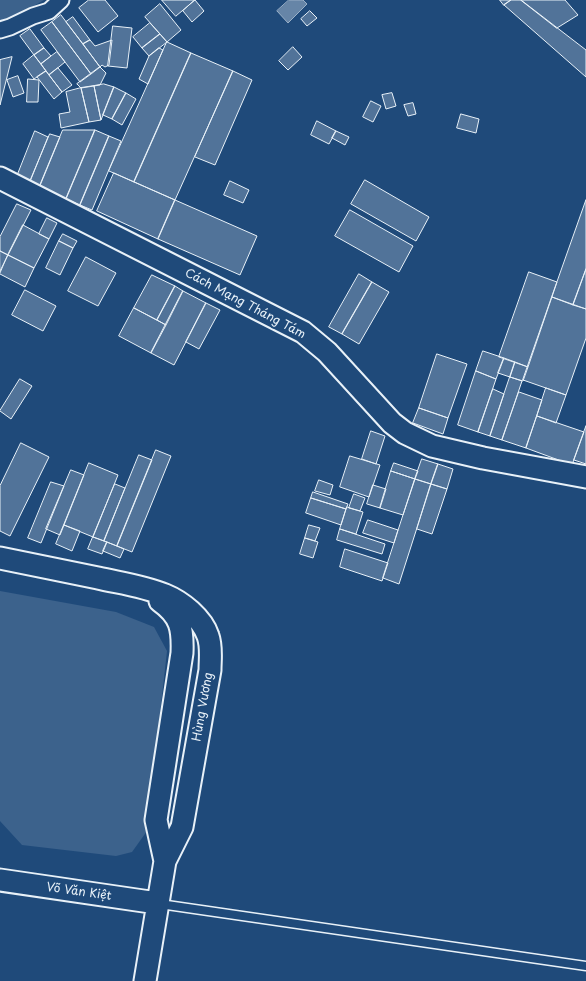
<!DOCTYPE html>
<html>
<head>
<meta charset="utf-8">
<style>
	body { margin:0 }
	canvas { display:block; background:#1f4a7a }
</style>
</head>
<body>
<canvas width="586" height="981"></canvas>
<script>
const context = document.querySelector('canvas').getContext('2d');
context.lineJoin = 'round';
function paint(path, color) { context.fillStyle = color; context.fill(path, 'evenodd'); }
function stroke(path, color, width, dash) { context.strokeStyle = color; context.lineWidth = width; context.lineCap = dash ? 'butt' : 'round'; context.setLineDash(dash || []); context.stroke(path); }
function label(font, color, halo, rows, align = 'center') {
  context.font = font + ' "Playpen Sans",sans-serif'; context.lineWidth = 4; context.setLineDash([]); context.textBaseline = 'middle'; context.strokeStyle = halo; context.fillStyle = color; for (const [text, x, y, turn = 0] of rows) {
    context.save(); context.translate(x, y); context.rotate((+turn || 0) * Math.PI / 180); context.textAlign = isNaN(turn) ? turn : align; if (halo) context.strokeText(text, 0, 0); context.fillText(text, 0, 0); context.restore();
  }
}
paint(new Path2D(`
	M0,0H44L18,15L0,21Z
	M0,591L116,612L154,627L167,651L147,831L132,852L116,856L22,845L0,821Z`), '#3c628c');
const water = new Path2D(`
	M289,0H303L307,4L288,23L277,11Z`);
paint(water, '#6685a7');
stroke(water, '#9ab0c7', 1);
const building = new Path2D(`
	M89,0H105L118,16L98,32L79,8Z
	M162,0H195L176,16Z
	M195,0L204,11L192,22L183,11Z
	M500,0H511L504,5Z
	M511,0H521L586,50V77L504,5Z
	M521,0H565L578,15L557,28Z
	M160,4L181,30L167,42L145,17Z
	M310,11L317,18L307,26L301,19Z
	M61,15L100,67L91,74L52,22Z
	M73,17L90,40L83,44L66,22Z
	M52,22L91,74L80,82L41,30Z
	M150,23L160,34L142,48L133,37Z
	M113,26L132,28L127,68L108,66Z
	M30,29L44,48L34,55L20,36Z
	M160,34L167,42L149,56L142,48Z
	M90,40L95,46L112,40L109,65L105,67L102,65L100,67L83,44Z
	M167,42L191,53L134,182L109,171Z
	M293,47L302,57L288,70L279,61Z
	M44,48L51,56L41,64L34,55Z
	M159,48L163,50L148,84L139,79L149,56Z
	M57,52L65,62L49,75L41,64Z
	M191,53L233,71L175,200L134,182Z
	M34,55L46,71L34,79L23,64Z
	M12,57L0,105V60Z
	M100,67L106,73L100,85L81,88L77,84Z
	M58,68L72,85L62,92L49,75Z
	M46,71L62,92L54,99L37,77Z
	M233,71L252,80L215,165L195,157Z
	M18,76L24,93L13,97L7,80Z
	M28,79L39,80L38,102H27Z
	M104,84L114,87L101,120L94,86Z
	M94,86L101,120L89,122L81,88Z
	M114,87L126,93L112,119L103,115Z
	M81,88L89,122L61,128L59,114L70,112L66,92Z
	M126,93L136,99L122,125L112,119Z
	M392,93L396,106L386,109L382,95Z
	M371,101L381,106L373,122L363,117Z
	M413,103L416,114L408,116L404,105Z
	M461,114L479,119L476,133L457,128Z
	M317,121L336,131L329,144L311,135Z
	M63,130H95L66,199L39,188Z
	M95,130L109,136L80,205L66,199Z
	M35,131L48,137L29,184L16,179Z
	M336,131L349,137L345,145L332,138Z
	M50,134L60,137L39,188L29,184Z
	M109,136L121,141L92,210L80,205Z
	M114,173L175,200L158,239L97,211Z
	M365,180L429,217L416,241L351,204Z
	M230,181L249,190L243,203L224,195Z
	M175,200L257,236L240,275L158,239Z
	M586,200V269L573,305L552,297Z
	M17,204L31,210L8,255L0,251V237Z
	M350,210L413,246L399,272L335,236Z
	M47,218L57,223L49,239L39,234Z
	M23,225L49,239L34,268L8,255Z
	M63,234L77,241L73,248L59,241Z
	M59,241L73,248L60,275L46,268Z
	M0,251L8,255L0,271Z
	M8,255L34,268L25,287L0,274Z
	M86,257L116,273L98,306L68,291Z
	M586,269V309L573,305Z
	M529,272L557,282L528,367L499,357Z
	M359,274L372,282L342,334L329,327Z
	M152,275L175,286L157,320L134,308Z
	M372,282L389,292L359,344L342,334Z
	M175,286L183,291L166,325L157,320Z
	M25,290L56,306L43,331L12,315Z
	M183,291L206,303L174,365L151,353Z
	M552,297L586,309V338L566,395L523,380Z
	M206,303L220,310L199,349L186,342Z
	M134,308L166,325L151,353L119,336Z
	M483,351L504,358L496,379L476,371Z
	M437,354L467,364L448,418L419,408Z
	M504,358L515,362L510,377L498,373Z
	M515,362L528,367L523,381L510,377Z
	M476,371L496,379L478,432L458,425Z
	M510,377L522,381L502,440L490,436Z
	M20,379L32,386L11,419L0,411Z
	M546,388L566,395L556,423L537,416Z
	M493,389L504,394L490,436L478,432Z
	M519,392L542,400L526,448L502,440Z
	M419,408L448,418L443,434L413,423Z
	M537,416L584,432L572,465L526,448Z
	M586,426V464L574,460Z
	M371,431L385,436L376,464L362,459Z
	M21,443L49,457L10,536L0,531V486Z
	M156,450L171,456L132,552L117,546Z
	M139,455L152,460L117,546L104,541Z
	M350,456L380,465L369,497L340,487Z
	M422,459L438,464L431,484L415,479Z
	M89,463L118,475L93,537L64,525Z
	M394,463L418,471L415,479L391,471Z
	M438,464L453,469L447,489L431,484Z
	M71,470L84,475L60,535L46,529Z
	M391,471L415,479L403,515L380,508Z
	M415,479L431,484L399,584L383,578Z
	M319,480L333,485L330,495L315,491Z
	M51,482L64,486L41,543L28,538Z
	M115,484L125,488L104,541L93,537Z
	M431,484L447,489L432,534L417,529Z
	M373,485L386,489L380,508L367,504Z
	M313,492L348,504L346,509L311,498Z
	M354,494L365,498L360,511L349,508Z
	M311,498L346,509L341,525L306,513Z
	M347,507L363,512L356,534L340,529Z
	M368,520L398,530L394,543L363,533Z
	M64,525L80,531L72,551L56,544Z
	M309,525L320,528L315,541L305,538Z
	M340,529L385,544L382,554L337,540Z
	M93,537L107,542L102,554L88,549Z
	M305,538L318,542L313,558L300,554Z
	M107,542L124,549L120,558L103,551Z
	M345,549L388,563L382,581L340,567Z`);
paint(building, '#517399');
stroke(building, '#e8f1f8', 1);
const lane = new Path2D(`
	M160,904L586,966`);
const street = new Path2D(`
	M0,30L10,27L33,16L49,11L61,0`);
const secondary = new Path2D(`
	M0,178L303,332L327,352L392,423L405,433L432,446L483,458L586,477
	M0,558C33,565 65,571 98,578C120,583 144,586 165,595C182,602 202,618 208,636C212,647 210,659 210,670L182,827L165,861L145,981
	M160,601C181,616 183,629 182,653L156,820L165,861
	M0,880L157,903`);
stroke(lane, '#e8f1f8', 11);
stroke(street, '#e8f1f8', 19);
stroke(secondary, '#e8f1f8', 25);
stroke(lane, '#1f4a7a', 8);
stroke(street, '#1f4a7a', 15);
stroke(secondary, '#1f4a7a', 21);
label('12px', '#e8f1f8', '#1f4a7a', [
	["Cách Mạng Tháng Tám",245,304,28],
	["Hùng Vương",203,707,-80],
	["Võ Văn Kiệt",79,892,8]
]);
</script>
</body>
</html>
